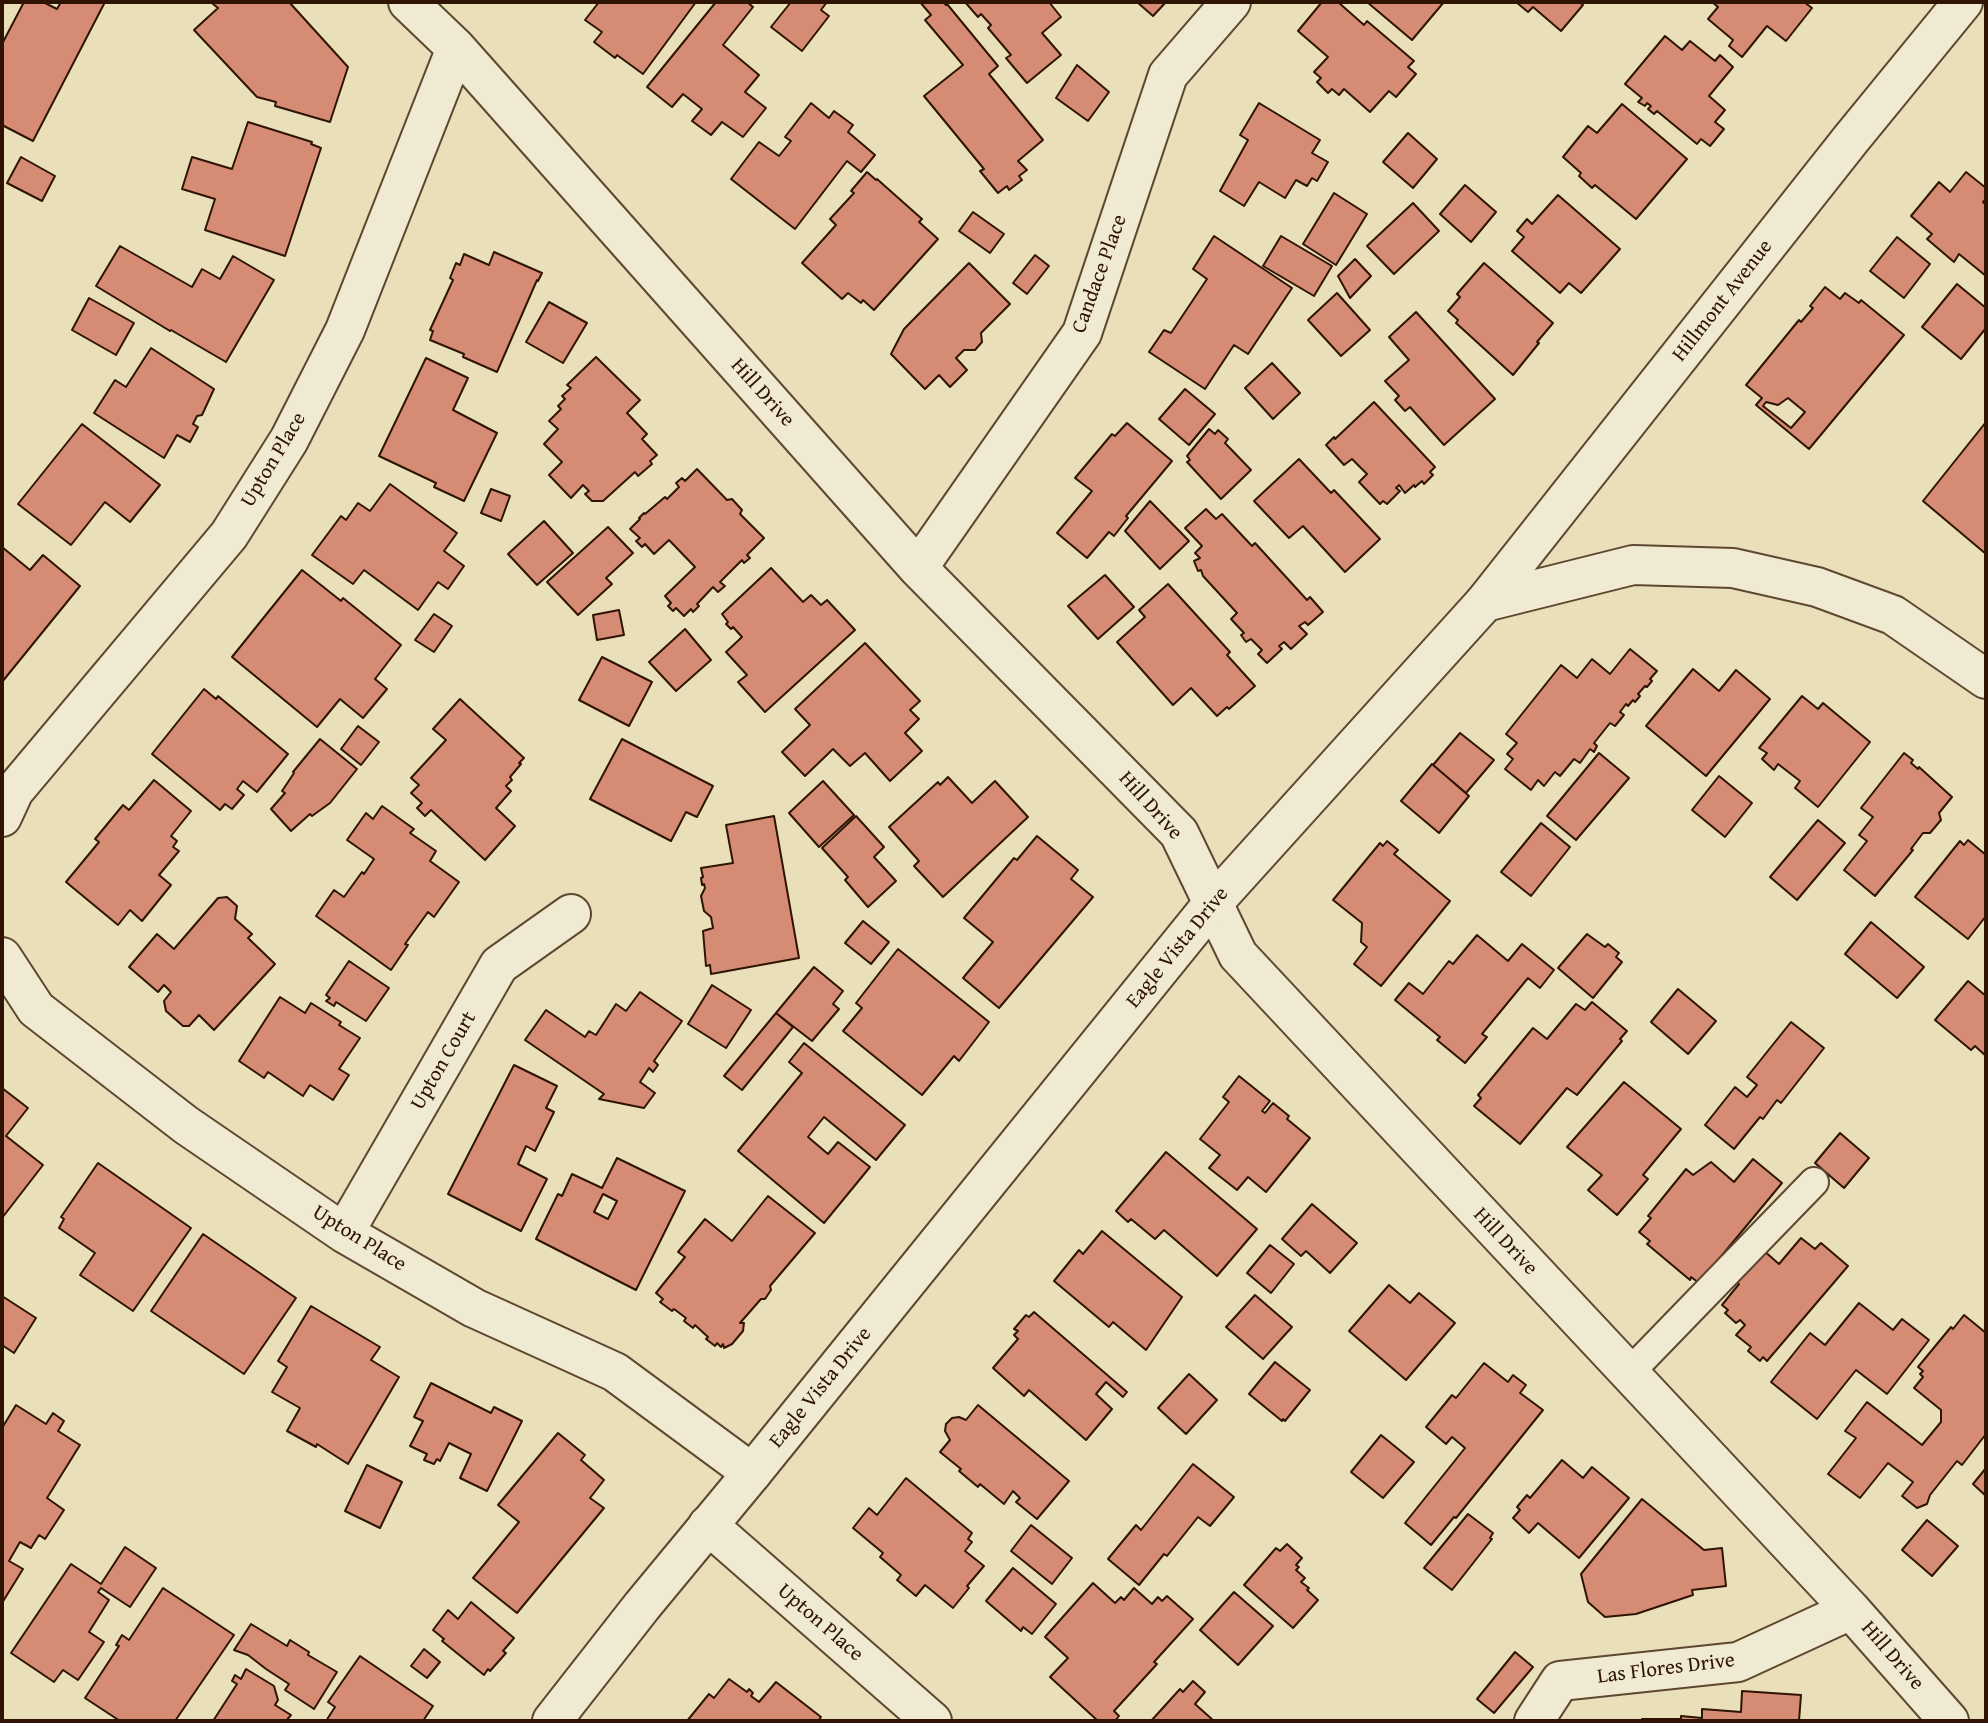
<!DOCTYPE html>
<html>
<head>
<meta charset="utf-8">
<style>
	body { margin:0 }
	#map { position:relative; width:1988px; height:1723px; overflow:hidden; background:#e9dfb9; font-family:"Gentium Book Plus",serif }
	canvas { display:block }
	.frame { position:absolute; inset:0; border:4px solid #2f1403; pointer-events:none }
</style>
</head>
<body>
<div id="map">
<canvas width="1988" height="1723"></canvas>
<div class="frame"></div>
</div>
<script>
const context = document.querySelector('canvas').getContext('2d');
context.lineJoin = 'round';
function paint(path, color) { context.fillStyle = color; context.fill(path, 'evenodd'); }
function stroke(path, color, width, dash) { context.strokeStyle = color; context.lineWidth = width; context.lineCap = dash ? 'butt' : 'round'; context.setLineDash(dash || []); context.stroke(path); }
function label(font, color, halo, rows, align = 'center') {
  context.font = font + ' "Gentium Book Plus",serif'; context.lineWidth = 6; context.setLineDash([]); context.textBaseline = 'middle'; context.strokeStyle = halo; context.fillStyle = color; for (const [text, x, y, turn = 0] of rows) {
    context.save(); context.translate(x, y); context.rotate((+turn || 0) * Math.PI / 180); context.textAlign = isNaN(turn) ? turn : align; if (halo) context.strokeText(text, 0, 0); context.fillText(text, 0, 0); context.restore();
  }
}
const building = new Path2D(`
	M24,2H43L57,9L61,2H105L33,141L2,125V44Z
	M215,2H289L348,67L330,122L275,106L276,102L257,97L194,30L218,8L213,4Z
	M599,2H696L643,74L617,55L615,58L594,42L602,32L585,20Z
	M716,2H747L753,7L723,45L759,75L745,92L766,108L743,137L722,122L711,135L692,121L702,109L683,94L672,107L647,87Z
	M791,2H827L821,10L829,16L802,51L771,27Z
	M920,2H943L946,5L947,4L998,66L989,74L1043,140L1018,161L1027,170L1019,176L1022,180L1009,190L1007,186L998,193L980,171L984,169L924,96L963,65L925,20L931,15Z
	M965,2H1049L1061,17L1042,33L1061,55L1027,83L1006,58L1011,55L988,28L991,25L981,14L978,17Z
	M1137,2H1166L1153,16Z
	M1322,2H1338L1364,25L1367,21L1414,61L1408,67L1416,74L1396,97L1389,91L1370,112L1344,89L1339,95L1332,89L1328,93L1317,82L1321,78L1314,72L1328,57L1298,31Z
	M1367,2H1444L1412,40Z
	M1516,2H1579L1583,5L1561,31L1533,7L1528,12Z
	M1712,2H1804L1812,8L1786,41L1767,26L1742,57L1729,46L1733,40L1708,19L1718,7Z
	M1665,36L1682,50L1690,41L1715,61L1720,55L1733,67L1709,96L1725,110L1715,122L1724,129L1710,146L1701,139L1697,144L1657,111L1654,114L1648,109L1651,106L1647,103L1645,106L1638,102L1642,98L1625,84Z
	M1077,65L1109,92L1088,121L1056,98Z
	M811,103L829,118L834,111L853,125L848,132L875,155L861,172L847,161L795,229L731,179L759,142L779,156L791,141L785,137Z
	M1259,103L1320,140L1312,153L1328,162L1317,181L1312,178L1307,186L1296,180L1285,198L1259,182L1244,206L1220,191L1248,140L1240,135Z
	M1622,104L1687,159L1636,219L1595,185L1592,188L1579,176L1581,173L1563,157L1588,126L1597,133Z
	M248,122L312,142L311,144L321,148L285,256L205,230L215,199L182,189L192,157L232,169Z
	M1408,133L1437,159L1413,188L1383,162Z
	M21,157L55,176L42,201L7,183Z
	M867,172L876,180L877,179L922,219L919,222L938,239L874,310L863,300L861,303L848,293L842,299L802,263L836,225L830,219L854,193L851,191Z
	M1966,172L1986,188V199L1983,202L1986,205V276L1959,254L1954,262L1927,239L1932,234L1911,216L1939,182L1950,192Z
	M1465,185L1496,212L1471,242L1440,214Z
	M1334,193L1367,214L1336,265L1303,244Z
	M1558,195L1620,249L1581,293L1569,283L1560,293L1512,251L1524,237L1517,231L1527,219L1532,224Z
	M1413,203L1439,231L1394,274L1367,246Z
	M973,212L1004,234L990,253L959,231Z
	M1214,236L1292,288L1248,354L1234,345L1205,389L1149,352L1164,330L1171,333L1207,279L1193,269Z
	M1281,236L1332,266L1314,296L1263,266Z
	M1897,237L1930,264L1904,298L1870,271Z
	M120,246L192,287L202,269L220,279L233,256L274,280L226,362L171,330L170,331L96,286Z
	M494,252L542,273L538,281L537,280L497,372L463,357L464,354L430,340L433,331L430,330L453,280L450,278L456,263L460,265L464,254L489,265Z
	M1035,255L1049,266L1027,294L1013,283Z
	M1355,259L1371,276L1350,298L1338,276Z
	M969,263L1010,304L981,333L982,342L975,350H964L956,358L967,370L950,387L939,375L925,389L891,354L904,329Z
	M1484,263L1553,323L1537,342L1539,343L1513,375L1456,323L1458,320L1448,311L1460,297L1457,294Z
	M1957,284L1986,308V328L1961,359L1922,327Z
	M1825,287L1840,299L1845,293L1859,303L1861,300L1904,335L1809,449L1756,405L1762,398L1746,385L1799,320L1801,322L1813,308L1810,306ZM1788,398L1805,412L1791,428L1763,406L1766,402L1778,405Z
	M1337,293L1370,330L1341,356L1308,320Z
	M89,298L134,323L116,355L72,330Z
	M549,302L587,323L563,363L526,342Z
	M1416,312L1495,399L1444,445L1410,407L1405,411L1395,400L1399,396L1385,381L1409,360L1389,337Z
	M151,348L214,389L202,415L197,416L193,424L198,427L190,442L177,435L164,458L94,413L115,380L126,387Z
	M596,357L640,400L627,413L647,434L642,439L657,455L650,461L652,464L638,476L635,472L603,501H592L585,494L589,491L583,485L571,498L549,475L562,462L544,444L558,429L549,421L561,409L558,406L565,399L562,396L571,388L567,385Z
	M426,358L468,378L453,410L497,433L464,501L434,487L436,483L379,456Z
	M1272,363L1300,393L1273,419L1245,388Z
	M1185,389L1215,414L1189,445L1159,419Z
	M1374,402L1435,467L1430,472L1433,475L1424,484L1422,481L1415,487L1414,485L1405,493L1399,485L1396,488L1400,491L1387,504L1383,501L1380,504L1359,482L1367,474L1352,459L1344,465L1326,445L1334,437L1335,439Z
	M1986,422V554L1923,501Z
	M1127,423L1172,461L1126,516L1128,518L1114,536L1109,532L1087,558L1057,533L1092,491L1075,478L1112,434L1115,436Z
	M82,424L160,485L130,522L105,502L71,545L18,504Z
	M1209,429L1215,434L1218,430L1228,439L1225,443L1251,470L1221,499L1187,462L1190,460L1187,456Z
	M1299,459L1331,493L1334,490L1380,539L1345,572L1303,526L1289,538L1254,501Z
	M697,469L727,500L732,499L742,510L740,514L764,538L747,555L750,558L744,563L742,560L720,582L725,586L718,592L713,587L697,604L699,606L693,612L691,609L684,616L676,608L673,611L668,606L671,603L665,596L695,567L669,540L654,554L645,544L642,547L636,541L640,538L630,529L640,519L639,518L644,513L645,514L665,497L667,499L679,487L676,483L682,478L685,481Z
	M390,484L457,533L444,551L464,566L448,589L438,582L418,610L364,570L353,584L312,555L341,516L346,520L358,503L370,511Z
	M491,489L510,496L501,521L481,513Z
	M1150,501L1189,541L1160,569L1125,531Z
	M1206,509L1216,519L1222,514L1252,546L1255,543L1307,600L1310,597L1323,612L1308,625L1305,622L1299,626L1307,634L1291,649L1284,642L1279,646L1282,649L1267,663L1258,654L1262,650L1251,639L1246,642L1241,635L1244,633L1231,619L1237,613L1203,576L1201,570L1198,571L1194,561L1200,558L1195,553L1202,546L1185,528Z
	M544,521L573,553L537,585L508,554Z
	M608,527L633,553L606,578L612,584L578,615L547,582Z
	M2,547L30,570L43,555L80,586L2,682Z
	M771,568L803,602L811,595L821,605L827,600L855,630L765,712L738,682L747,675L726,652L742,637L733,627L731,629L726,624L728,622L722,614Z
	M302,570L341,601L343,598L401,645L375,679L387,689L363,718L340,699L317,727L232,657Z
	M1105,575L1134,607L1098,639L1068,606Z
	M1168,584L1230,652L1227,655L1255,686L1229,709L1227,707L1217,716L1191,688L1173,705L1117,642L1145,617L1139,610Z
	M619,610L624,635L597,640L593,615Z
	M434,614L452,626L434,652L415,640Z
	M685,629L711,660L676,691L649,662Z
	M865,643L920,701L910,710L919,719L905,733L922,751L890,781L865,753L850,766L833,749L805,776L782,752L810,725L795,709Z
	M1630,649L1657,671L1650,679L1652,681L1647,687L1645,686L1638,694L1640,696L1635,702L1633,700L1628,706L1626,704L1620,712L1624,715L1615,726L1610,723L1594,743L1597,746L1594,752L1590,749L1580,763L1574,759L1560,776L1555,772L1544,786L1538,780L1531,790L1505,769L1513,759L1507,754L1517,743L1506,734L1561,665L1577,678L1592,659L1610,674Z
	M602,657L652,682L629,726L579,700Z
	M1693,669L1719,691L1736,670L1770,699L1706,776L1646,726Z
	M204,689L216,699L218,696L288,754L257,792L243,781L237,789L244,795L232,809L225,804L220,810L152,754Z
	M1802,696L1818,709L1823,703L1870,742L1818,807L1795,788L1800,781L1778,764L1774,770L1762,759L1767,753L1759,748Z
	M460,699L524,758L519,763L521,764L510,777L512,780L506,786L511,791L496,808L515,826L485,860L431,810L425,816L417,808L422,803L411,793L419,785L411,778L446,740L433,729Z
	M358,726L379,742L361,765L341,749Z
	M1460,733L1494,760L1466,793L1433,765Z
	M320,739L357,769L330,803L312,816L310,814L291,831L271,809L285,793L282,791L294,773L293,772Z
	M622,739L713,786L697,817L686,812L671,841L590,799Z
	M1599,753L1629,778L1576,840L1547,816Z
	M1904,753L1913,760L1911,763L1918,769L1919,767L1952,797L1939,813L1941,820L1930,833H1923L1911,849L1913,850L1875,896L1844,870L1867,841L1859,835L1873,817L1861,808Z
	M1432,764L1469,796L1439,833L1401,801Z
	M1719,776L1752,803L1725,837L1692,810Z
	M948,777L972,803L995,781L1028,817L943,897L914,866L919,861L889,827L938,782L940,785Z
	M154,780L191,811L171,836L177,841L173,847L179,851L159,875L171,885L142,921L130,910L118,925L66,882L99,842L95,839L123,805L129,810Z
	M823,781L854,815L819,847L789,813Z
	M382,806L414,829L410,833L436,851L430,861L459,882L434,917L428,912L405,944L408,945L391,970L316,916L334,890L344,897L362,872L364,874L374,859L347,840L366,813L373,819Z
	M774,816L799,958L711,974L710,965L706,966L703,931L713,928L711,917L704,911L701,896L705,888L704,884L702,885L701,878L703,877L701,868L733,863L726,825Z
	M856,816L884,847L874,857L896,881L868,907L845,880L848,877L822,848Z
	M1818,820L1845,843L1797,900L1770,877Z
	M1541,823L1570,847L1531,896L1501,872Z
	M1037,836L1078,870L1071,879L1093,897L999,1008L963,978L993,942L964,918L1014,858L1017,860Z
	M1968,840L1986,855V916L1968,939L1915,897L1960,841L1964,845Z
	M1387,841L1398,850L1394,854L1450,901L1381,986L1354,964L1367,947L1361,942L1362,923L1333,900L1380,843L1383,846Z
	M227,897L237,906L235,919L252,934L248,938L275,964L214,1030L199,1015L189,1026H183L166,1011L164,1001L171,992L164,985L158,992L129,967L157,934L174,949L218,898Z
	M863,921L889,942L871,964L845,943Z
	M1871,922L1924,967L1897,998L1845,954Z
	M1587,934L1605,947L1608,944L1619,953L1616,957L1622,962L1593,998L1558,968Z
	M1477,935L1508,961L1522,944L1554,970L1540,988L1528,978L1482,1034L1487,1037L1465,1063L1437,1040L1440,1037L1395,1000L1409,983L1423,994L1449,961L1453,964Z
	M898,949L989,1022L959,1061L954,1056L922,1095L843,1031L862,1008L856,1003Z
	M349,961L389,988L366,1021L336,1002L334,1006L326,1001L330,998L326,995Z
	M814,967L843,991L833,1004L839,1009L812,1041L776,1013Z
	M1968,981L1986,996V1056L1975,1046L1971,1050L1935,1020Z
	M712,985L751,1010L726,1048L688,1024Z
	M1678,989L1716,1021L1688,1054L1651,1022Z
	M640,992L682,1021L654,1061L658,1065L653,1072L649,1068L640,1082L655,1093L644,1108L599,1099L604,1094L525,1040L546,1010L585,1037L589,1031L596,1035L616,1004L626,1011Z
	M280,997L305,1013L311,1003L341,1022L339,1025L360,1038L339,1069L349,1075L333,1100L310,1085L303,1096L268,1072L264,1078L239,1061Z
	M1592,1002L1627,1031L1620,1039L1622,1041L1577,1095L1567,1088L1520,1144L1474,1106L1481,1098L1478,1095L1533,1028L1547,1039L1576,1004L1585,1010Z
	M776,1013L793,1027L742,1090L724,1076Z
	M1791,1022L1824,1048L1781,1103L1777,1100L1763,1119L1760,1117L1734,1149L1705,1125L1735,1087L1747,1097L1757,1085L1747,1077Z
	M804,1043L905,1125L876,1160L824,1117L808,1137L828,1154L838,1142L870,1167L824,1223L738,1151L802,1073L789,1062Z
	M514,1065L557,1086L546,1108L554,1112L535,1151L526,1146L518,1164L547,1179L521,1231L448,1194Z
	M1239,1076L1270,1101L1262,1111L1265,1113L1273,1103L1289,1116L1287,1119L1310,1138L1266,1192L1248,1177L1237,1190L1209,1168L1220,1155L1200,1139L1229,1102L1223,1097Z
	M1624,1082L1681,1129L1643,1175L1648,1179L1617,1215L1588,1190L1602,1175L1567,1147Z
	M2,1088L28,1108L6,1136L43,1165L2,1218Z
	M1840,1133L1869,1158L1844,1188L1815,1163Z
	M1166,1152L1257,1229L1217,1276L1164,1230L1155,1239L1131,1219L1128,1222L1116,1211Z
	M617,1158L685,1191L636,1290L536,1239L558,1194L562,1196L572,1174L602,1188ZM603,1194L617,1201L608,1219L594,1212Z
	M1753,1159L1782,1183L1699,1283L1691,1277L1690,1280L1647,1244L1650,1241L1639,1232L1651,1218L1648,1216L1686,1169L1693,1175L1711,1162L1734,1182Z
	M98,1163L191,1228L133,1311L80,1275L95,1253L59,1228L64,1219L61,1217Z
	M768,1196L815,1233L770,1286L771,1290L765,1299H761L740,1323H744L743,1331L732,1344L724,1348L723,1344L721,1347L717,1343L715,1346L706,1339L708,1337L695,1325L693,1328L684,1321L686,1318L674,1309L672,1311L660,1302L663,1299L656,1293L685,1257L678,1252L705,1219L732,1241Z
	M1312,1204L1357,1243L1330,1273L1306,1251L1301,1256L1282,1239Z
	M1102,1231L1182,1297L1146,1350L1113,1322L1109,1327L1054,1281L1079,1250L1083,1254Z
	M203,1234L296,1298L244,1374L151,1311Z
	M1801,1238L1815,1249L1821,1243L1848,1266L1767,1361L1763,1357L1760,1361L1748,1351L1751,1347L1736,1335L1745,1325L1740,1320L1736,1323L1725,1313L1728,1310L1722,1305L1739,1284L1736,1282L1763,1250L1779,1264Z
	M1270,1245L1294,1264L1271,1293L1247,1273Z
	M1389,1285L1410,1303L1419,1293L1455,1323L1406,1380L1349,1331Z
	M1255,1295L1292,1327L1263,1359L1226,1327Z
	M2,1296L36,1318L14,1353L2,1345Z
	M1859,1303L1893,1330L1902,1319L1929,1340L1887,1394L1856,1370L1817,1419L1771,1382L1810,1333L1825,1345Z
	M311,1306L380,1347L371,1360L399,1377L348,1464L317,1444L316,1447L287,1431L300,1408L272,1392L287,1367L278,1361Z
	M1034,1312L1127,1392L1123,1397L1106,1382L1096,1394L1112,1409L1086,1440L1029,1390L1024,1396L993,1368L1018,1339L1014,1335L1018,1331L1014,1329L1026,1315L1029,1317Z
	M1964,1315L1986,1333V1434L1962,1465L1957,1461L1930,1495L1927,1504L1917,1508L1902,1496L1913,1482L1888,1463L1860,1498L1828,1474L1856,1438L1845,1431L1867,1402L1922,1445L1941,1422V1410L1914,1388L1923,1377L1920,1374L1923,1371L1918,1367L1951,1327L1953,1329Z
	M1275,1362L1310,1390L1285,1421L1283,1419L1282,1421L1249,1394Z
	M1484,1363L1508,1382L1513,1375L1526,1385L1520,1393L1543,1410L1456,1518L1454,1517L1431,1545L1405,1523L1465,1448L1452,1437L1446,1444L1426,1427L1452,1395L1456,1398Z
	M1189,1374L1217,1400L1186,1434L1158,1408Z
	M431,1383L491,1413L494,1407L522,1421L487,1491L460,1478L471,1454L449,1443L440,1461L437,1459L434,1464L424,1460L427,1454L410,1446L423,1421L414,1417Z
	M16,1405L46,1424L53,1413L64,1421L58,1431L80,1445L47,1498L64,1510L45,1539L39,1535L31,1548L20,1542L9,1561L23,1569L2,1603V1428Z
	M978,1405L1069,1481L1037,1519L1016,1502L1020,1498L1013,1491L1004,1504L980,1484L978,1487L959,1471L961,1469L940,1452L950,1440L945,1431L946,1424L952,1418L959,1417L966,1420Z
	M558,1433L585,1455L581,1460L604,1480L590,1498L604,1508L517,1613L473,1578L519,1522L498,1505Z
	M1381,1435L1414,1462L1383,1498L1351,1472Z
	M1562,1460L1583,1478L1592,1467L1629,1498L1579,1558L1538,1523L1529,1533L1513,1518L1520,1510L1517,1507L1527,1495L1530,1498Z
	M1193,1464L1234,1497L1210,1526L1198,1517L1167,1556L1164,1554L1139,1585L1108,1559L1136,1525L1141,1530Z
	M367,1465L402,1482L380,1528L345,1511Z
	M1986,1468V1496L1973,1484Z
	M906,1478L972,1533L968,1539L972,1542L965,1551L984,1566L967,1586L969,1588L953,1608L925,1585L916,1596L897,1580L901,1575L880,1557L883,1553L853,1528L869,1508L877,1515Z
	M1642,1499L1704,1550L1722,1548L1726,1586L1692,1590L1693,1595L1636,1614L1605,1617L1588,1602L1581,1574Z
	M1468,1514L1493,1533L1490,1538L1492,1539L1452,1590L1424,1568Z
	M1927,1520L1958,1546L1932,1576L1902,1550Z
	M1031,1525L1072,1558L1052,1584L1011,1551Z
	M1287,1544L1302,1558L1296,1565L1299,1567L1296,1570L1305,1578L1301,1582L1309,1588L1307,1590L1318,1600L1293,1628L1244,1585L1276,1548L1280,1551Z
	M125,1547L156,1568L130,1607L101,1588L98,1592L109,1600L89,1632L104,1642L78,1680L63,1670L54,1682L11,1653L71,1564L101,1584Z
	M1013,1568L1056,1604L1032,1634L1023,1627L1021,1631L986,1601Z
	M1093,1583L1115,1603L1121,1597L1124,1600L1134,1588L1152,1604L1158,1597L1162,1601L1167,1596L1193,1619L1154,1662L1157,1664L1114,1711L1119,1716L1115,1721H1098L1050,1677L1068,1658L1045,1637Z
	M163,1588L234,1635L175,1721H120L85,1698L119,1646L116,1645L122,1635L129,1640Z
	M1234,1592L1273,1626L1238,1665L1200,1630Z
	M471,1602L514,1638L503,1651L506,1653L490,1671L488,1669L484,1675L442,1641L444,1639L433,1630L448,1610L458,1619Z
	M251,1624L287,1646L290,1640L309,1652L308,1655L337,1672L314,1709L285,1690L289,1684L266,1669L248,1655L234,1650Z
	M424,1649L440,1662L427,1678L411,1666Z
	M1515,1652L1533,1667L1494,1713L1477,1699Z
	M360,1656L433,1706L423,1721H326L335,1707L328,1702Z
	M246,1669L274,1686L278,1700L275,1705L291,1715L286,1721H213L237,1684L232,1681L235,1675L241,1679Z
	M729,1679L747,1692L749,1689L753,1693L751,1696L759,1702L776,1682L821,1717L818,1721H687L709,1694L714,1698Z
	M1193,1681L1205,1692L1195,1704L1214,1721H1151L1180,1689L1183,1692Z
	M1742,1691L1801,1695L1799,1721H1642V1719H1681V1716L1702,1718V1709L1741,1712Z`);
paint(building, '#d58b74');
stroke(building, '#2f1403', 2);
const service = new Path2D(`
	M1628,1374L1814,1182`);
const minor = new Path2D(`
	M408,2L456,48L918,568L1179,833L1238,955L1851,1610L1949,1721
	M918,568L1082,333L1168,75L1231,2
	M1485,602L1851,139L1963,2
	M2,817L14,791L229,535L289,440L345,330L456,48
	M2,957L36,1009L186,1125L344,1233L474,1308L615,1372L752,1473
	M344,1233L499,965L571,914
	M708,1525L932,1721
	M1534,1721L1560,1681L1738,1662L1851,1610`);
const tertiary = new Path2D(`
	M552,1721L642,1606L752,1473L1214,902L1485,602L1633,565L1733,568L1817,587L1893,615L1986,679`);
stroke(service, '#5e4730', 32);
stroke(minor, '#5e4730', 42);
stroke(tertiary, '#5e4730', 42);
stroke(service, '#f1ead2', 28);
stroke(minor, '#f1ead2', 38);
stroke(tertiary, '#f1ead2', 38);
label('21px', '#2f1403', '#f1ead2', [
	["Candace Place",1100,274,-70],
	["Hillmont Avenue",1723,301,-52],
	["Hill Drive",762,393,48],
	["Upton Place",274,460,-59],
	["Hill Drive",1150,806,48],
	["Eagle Vista Drive",1178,948,-51],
	["Upton Court",444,1061,-60],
	["Upton Place",359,1239,32],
	["Hill Drive",1505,1242,47],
	["Eagle Vista Drive",821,1388,-51],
	["Upton Place",820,1623,41],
	["Hill Drive",1892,1656,49],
	["Las Flores Drive",1666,1669,-7]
]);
</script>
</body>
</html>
